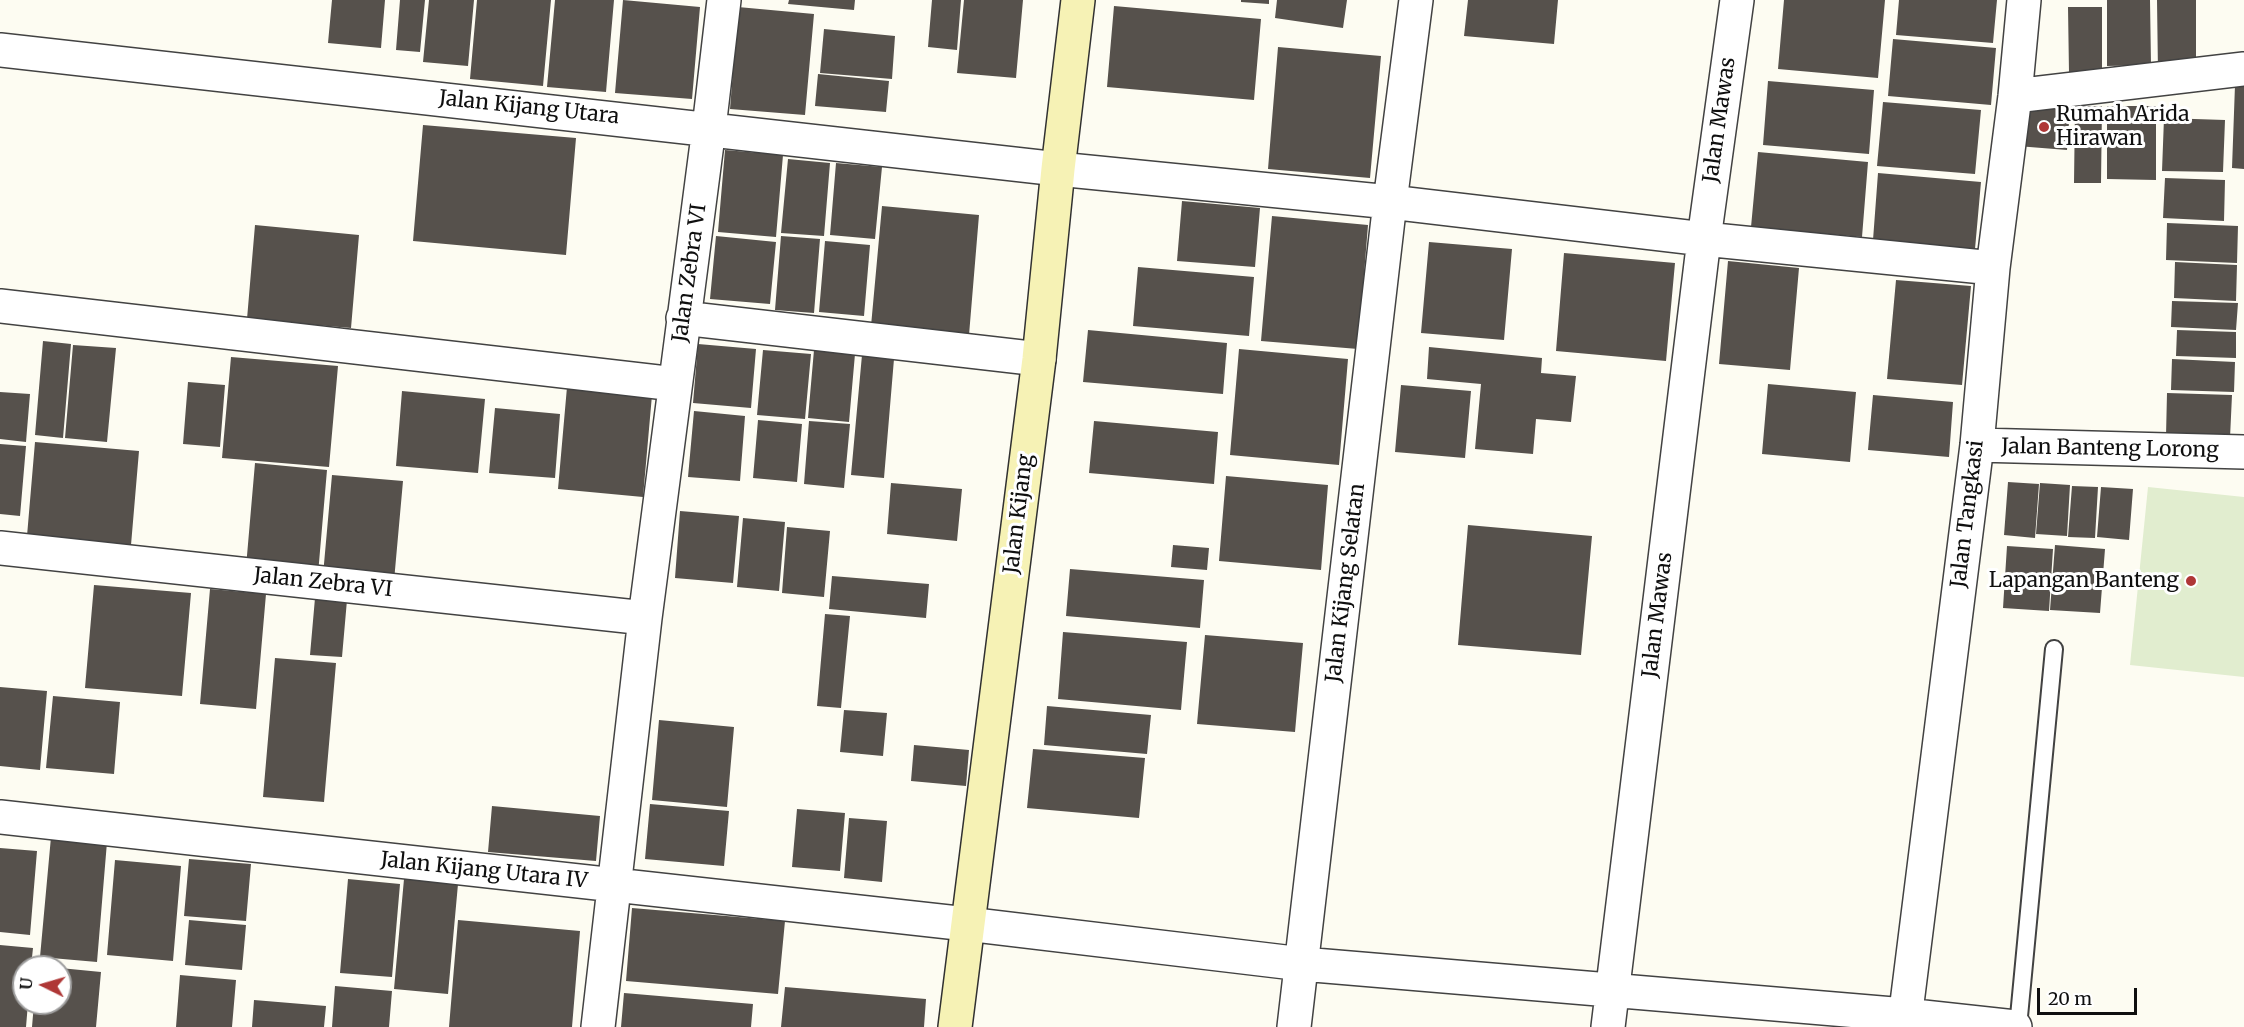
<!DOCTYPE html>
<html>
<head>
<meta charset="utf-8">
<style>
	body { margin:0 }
	#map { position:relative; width:2244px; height:1027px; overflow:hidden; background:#fdfcf2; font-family:Merriweather,serif }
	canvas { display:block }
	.north { position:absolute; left:12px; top:955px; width:60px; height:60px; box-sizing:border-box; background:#fff; border:2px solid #9f9f9f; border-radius:50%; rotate:275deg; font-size:16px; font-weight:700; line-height:24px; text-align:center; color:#0f0f0f }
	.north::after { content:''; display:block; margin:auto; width:21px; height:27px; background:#af3736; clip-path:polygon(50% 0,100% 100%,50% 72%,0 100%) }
	.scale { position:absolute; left:2037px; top:988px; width:100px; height:27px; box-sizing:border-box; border:3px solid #0f0f0f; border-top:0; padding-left:8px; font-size:18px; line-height:21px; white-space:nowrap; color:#0f0f0f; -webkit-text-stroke:4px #fff; paint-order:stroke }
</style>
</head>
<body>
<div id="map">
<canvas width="2244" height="1027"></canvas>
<div class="north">U</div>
<div class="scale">20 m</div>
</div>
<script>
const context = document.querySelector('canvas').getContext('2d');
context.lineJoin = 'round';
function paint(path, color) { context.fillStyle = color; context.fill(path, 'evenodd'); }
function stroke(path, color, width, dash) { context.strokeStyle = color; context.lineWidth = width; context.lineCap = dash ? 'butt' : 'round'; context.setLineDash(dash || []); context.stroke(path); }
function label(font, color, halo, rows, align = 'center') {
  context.font = font + ' Merriweather,serif'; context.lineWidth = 6; context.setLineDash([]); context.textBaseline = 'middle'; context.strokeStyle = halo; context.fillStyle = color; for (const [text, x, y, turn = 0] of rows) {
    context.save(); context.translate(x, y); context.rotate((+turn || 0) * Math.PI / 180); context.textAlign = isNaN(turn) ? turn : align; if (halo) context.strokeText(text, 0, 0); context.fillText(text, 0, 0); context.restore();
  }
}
paint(new Path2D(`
	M2148,487L2244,497V677L2130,665Z`), '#e1edcf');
paint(new Path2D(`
	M332,0H385L381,48L328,43Z
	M400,0H425L420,52L396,50Z
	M429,0H474L468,66L423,62Z
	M477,0H551L543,86L470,79Z
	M555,0H614L606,92L547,87Z
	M623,0L700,7L692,99L615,93Z
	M789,0H855L854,10L788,4Z
	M932,0H961L957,50L928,47Z
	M964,0H1023L1016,78L957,73Z
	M1241,0H1269V4L1241,2Z
	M1277,0H1347L1343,28L1275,18Z
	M1468,0H1558L1554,44L1464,36Z
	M1784,0H1885L1878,78L1778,69Z
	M1899,0H1997L1993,43L1896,35Z
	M2107,0H2150L2151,65L2107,66Z
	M2157,0H2196V72L2158,73Z
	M1114,6L1261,19L1254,100L1107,87Z
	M738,7L814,14L805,115L730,109Z
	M2068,7H2102V72L2069,73Z
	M824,29L895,36L892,79L820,73Z
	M1893,39L1996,48L1991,105L1888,96Z
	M1278,47L1381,56L1370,178L1268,169Z
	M818,74L889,81L886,112L815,106Z
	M1768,81L1874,90L1869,154L1763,145Z
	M2235,85L2244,86V169L2232,168Z
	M1883,102L1981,110L1975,174L1877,166Z
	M2075,106H2102L2101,183H2074Z
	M2107,106H2156V180L2107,179Z
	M2070,108L2067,150L2017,146L2020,109Z
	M2164,118L2225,120L2223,172L2162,171Z
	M423,125L576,138L566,255L413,241Z
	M725,150L783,155L776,237L718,232Z
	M1758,152L1868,162L1862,237L1751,227Z
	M788,159L830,163L824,236L781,233Z
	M836,163L882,167L875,239L830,235Z
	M1878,173L1981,182L1975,249L1873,240Z
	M2165,178L2225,180L2224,221L2163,218Z
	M1182,201L1260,208L1255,267L1177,261Z
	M882,206L979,215L969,335L871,326Z
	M1272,216L1368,225L1358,349L1261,341Z
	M2167,223L2238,226L2237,263L2166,260Z
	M255,225L359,235L351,328L247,319Z
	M716,236L776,242L770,304L710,299Z
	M781,236L820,239L814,313L775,310Z
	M825,241L870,245L864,316L819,312Z
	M1429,242L1512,249L1504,340L1421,333Z
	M1564,253L1675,263L1666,361L1556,351Z
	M1728,261L1799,268L1790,370L1719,364Z
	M2175,262L2237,265L2236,301L2174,298Z
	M1138,267L1254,277L1249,336L1133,326Z
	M1896,280L1971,286L1962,385L1887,379Z
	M2172,301L2238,303L2236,330L2171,327Z
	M1088,330L1227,343L1223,394L1083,382Z
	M2177,330L2236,332V358L2176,356Z
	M43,341L71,344L63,438L35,435Z
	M698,344L756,349L751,408L693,403Z
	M863,344L895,347L884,478L851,475Z
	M73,345L116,348L107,442L65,438Z
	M1429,347L1542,358L1541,373L1576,376L1571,422L1536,419L1533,454L1475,449L1481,384L1427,379Z
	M1239,349L1348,359L1339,465L1230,455Z
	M763,350L811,354L805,419L757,415Z
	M814,350L855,354L849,422L808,418Z
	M231,357L338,366L329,467L222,458Z
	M2172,359L2235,362L2234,392L2171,390Z
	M188,382L225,385L220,447L183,444Z
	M1768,384L1856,392L1850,462L1762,454Z
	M1401,385L1471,391L1465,458L1395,452Z
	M567,387L652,395L643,497L558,489Z
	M402,391L485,399L478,473L396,466Z
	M0,392L30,394L26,442L0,439Z
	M2167,393L2232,395L2230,438L2166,436Z
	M1873,395L1953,402L1949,457L1868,450Z
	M495,408L560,414L555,478L489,473Z
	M694,411L745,416L740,481L688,477Z
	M758,420L802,424L797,482L753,478Z
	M809,421L850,424L844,488L804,484Z
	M1094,421L1218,432L1214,484L1089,473Z
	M35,442L139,451L131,545L27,536Z
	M0,444L26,446L20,516L0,514Z
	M255,463L327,470L318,574L246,567Z
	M332,475L403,481L394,581L323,575Z
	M1226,476L1328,485L1321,570L1219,561Z
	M2008,482L2039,484L2035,538L2004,535Z
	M891,483L962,489L957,541L887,534Z
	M2040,483L2070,485L2067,536L2036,534Z
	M2072,486L2098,487L2095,538L2068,537Z
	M2101,487L2133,489L2129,540L2097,537Z
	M680,511L739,516L733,583L675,578Z
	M743,518L785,522L779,591L737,587Z
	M1468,525L1592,536L1581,655L1458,645Z
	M787,527L830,531L824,597L782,593Z
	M1173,545L1209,548L1207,570L1171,567Z
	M2055,545L2105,549L2100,613L2050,610Z
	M2007,546L2053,549L2049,611L2003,608Z
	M1070,569L1204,580L1200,628L1066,616Z
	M832,576L929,584L926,618L829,609Z
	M94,585L191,593L182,696L85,688Z
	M210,589L266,594L256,709L200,704Z
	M315,598L347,600L342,657L310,655Z
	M825,614L850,616L841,708L817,706Z
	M1063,632L1187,642L1181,710L1058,699Z
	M1205,635L1303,643L1295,732L1197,724Z
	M275,658L336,663L324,802L263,797Z
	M0,687L47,691L40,770L0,766Z
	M53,696L120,702L114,774L46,768Z
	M1047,706L1151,715L1147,754L1044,745Z
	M844,710L887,713L883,756L840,752Z
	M659,720L734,727L727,807L652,800Z
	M914,745L969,750L966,786L911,781Z
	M1033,749L1145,758L1139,818L1027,808Z
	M650,804L729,811L724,866L645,859Z
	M492,806L600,816L596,861L488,852Z
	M797,809L845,813L840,871L792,867Z
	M849,818L887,821L882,882L844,878Z
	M51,837L107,842L97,962L40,957Z
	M0,848L37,851L30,935L0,932Z
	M189,859L251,864L246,921L184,916Z
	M115,860L181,866L173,961L107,955Z
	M348,879L400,884L392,977L340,973Z
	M404,879L458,884L448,994L394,989Z
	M632,908L785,921L778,994L626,981Z
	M189,920L246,925L242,970L185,965Z
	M458,920L580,931L572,1027H449Z
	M0,945L33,948L31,967H24V1003H28L26,1027H0Z
	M60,968L101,972L96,1027H32L34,1003H60Z
	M180,975L236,980L232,1027H176Z
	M335,986L392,991L389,1027H332Z
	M785,987L926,999L924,1027H781Z
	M624,993L753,1004L751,1027H621Z
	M254,1000L326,1006L324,1027H252Z`), '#56514c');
const lane = new Path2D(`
	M2018,1027L2054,649`);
const street = new Path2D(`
	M0,50L1058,169L1390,202L1704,239L1993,268
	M2015,96L2244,69
	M0,306L675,384
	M683,318L1039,359
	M1977,445L2244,452
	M0,548L645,618
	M0,817L967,924L1302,964L1905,1015L2015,1027
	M598,1027L645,618L709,128L724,0
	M1294,1027L1390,202L1416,0
	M1608,1027L1704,239L1737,0
	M1904,1027L1977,445L1993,268L2015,96L2024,0`);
const secondary = new Path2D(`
	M955,1027L1039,359L1058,169L1078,0`);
stroke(lane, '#424242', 20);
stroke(street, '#424242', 36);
stroke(secondary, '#313131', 36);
stroke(lane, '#fff', 16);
stroke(street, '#fff', 33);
stroke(secondary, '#f6f2b5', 33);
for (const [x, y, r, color] of [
	[2044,127,6,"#af3736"],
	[2191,581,6,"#af3736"]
]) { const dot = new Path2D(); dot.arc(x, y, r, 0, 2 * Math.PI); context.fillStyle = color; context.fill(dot); stroke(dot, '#fff', 2); }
label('21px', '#0f0f0f', '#fff', [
	["Jalan Kijang Utara",529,108,6],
	["Jalan Mawas",1720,120,-82],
	["Jalan Zebra VI",690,273,-82],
	["Jalan Banteng Lorong",2110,449,1],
	["Jalan Kijang",1019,514,-83],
	["Jalan Tangkasi",1968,514,-83],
	["Jalan Zebra VI",323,583,6],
	["Jalan Kijang Selatan",1346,583,-83],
	["Jalan Mawas",1658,615,-83],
	["Jalan Kijang Utara IV",484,871,6]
]);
label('21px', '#0f0f0f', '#fff', [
	["Rumah Arida",2056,115],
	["Hirawan",2056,139],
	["Lapangan Banteng",2179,581,"right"]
], 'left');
</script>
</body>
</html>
